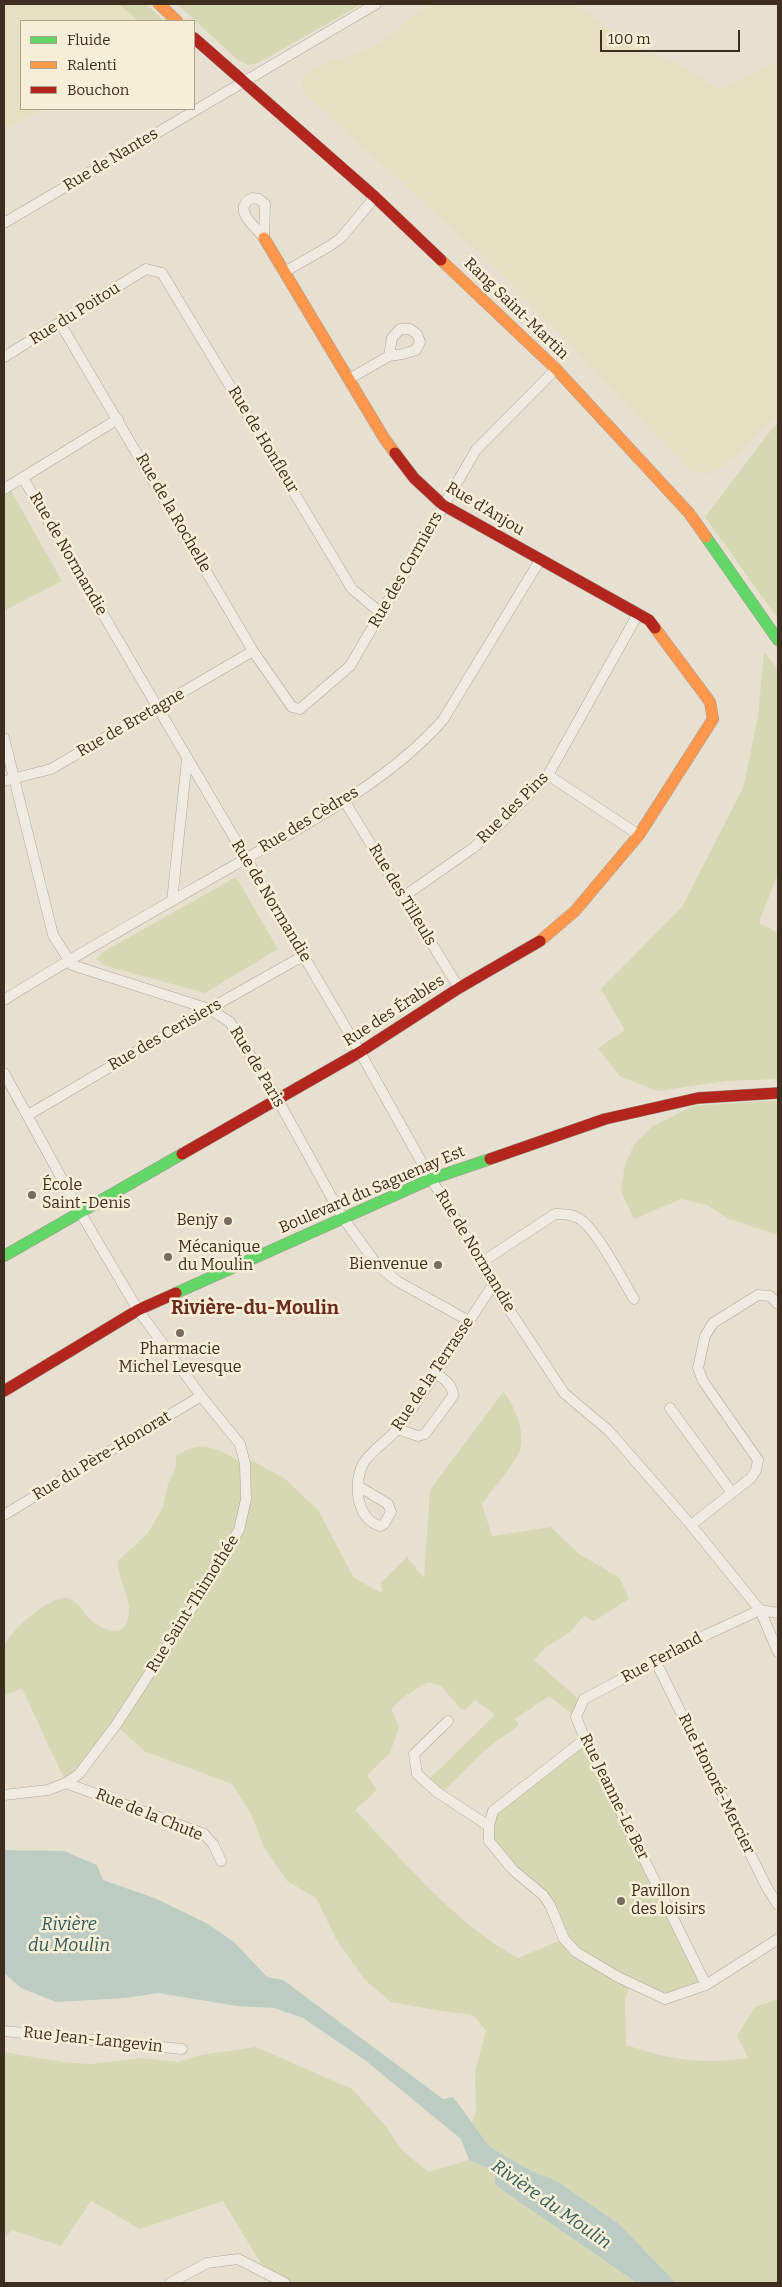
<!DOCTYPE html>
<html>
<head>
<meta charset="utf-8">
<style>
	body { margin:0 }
	#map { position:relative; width:782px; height:2287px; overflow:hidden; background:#e7e0d1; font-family:Bitter,serif }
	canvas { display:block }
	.frame { position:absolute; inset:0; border:5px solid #3d2e20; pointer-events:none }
	.legend { position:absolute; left:20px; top:20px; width:175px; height:90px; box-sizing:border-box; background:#f7eed8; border:1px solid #ada18e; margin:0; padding:6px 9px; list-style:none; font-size:15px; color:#3d2e20 }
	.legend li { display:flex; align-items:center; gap:10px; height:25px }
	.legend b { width:25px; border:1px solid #ada18e }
	.scale { position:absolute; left:600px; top:30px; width:140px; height:22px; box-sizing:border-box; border:2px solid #3d2e20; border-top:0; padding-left:6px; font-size:15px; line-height:18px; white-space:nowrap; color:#3d2e20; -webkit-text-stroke:4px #f7eed8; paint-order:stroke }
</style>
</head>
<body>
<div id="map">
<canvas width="782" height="2287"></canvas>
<div class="frame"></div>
<ul class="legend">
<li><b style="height:6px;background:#63d668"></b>Fluide</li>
<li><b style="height:6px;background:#ff974d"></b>Ralenti</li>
<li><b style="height:6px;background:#b3261e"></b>Bouchon</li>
</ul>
<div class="scale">100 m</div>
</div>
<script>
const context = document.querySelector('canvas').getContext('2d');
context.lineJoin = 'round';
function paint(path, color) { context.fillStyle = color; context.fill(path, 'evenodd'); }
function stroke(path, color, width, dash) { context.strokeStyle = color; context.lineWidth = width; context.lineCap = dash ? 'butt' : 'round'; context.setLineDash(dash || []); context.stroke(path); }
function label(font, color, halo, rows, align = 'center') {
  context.font = font + ' Bitter,serif'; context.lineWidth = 5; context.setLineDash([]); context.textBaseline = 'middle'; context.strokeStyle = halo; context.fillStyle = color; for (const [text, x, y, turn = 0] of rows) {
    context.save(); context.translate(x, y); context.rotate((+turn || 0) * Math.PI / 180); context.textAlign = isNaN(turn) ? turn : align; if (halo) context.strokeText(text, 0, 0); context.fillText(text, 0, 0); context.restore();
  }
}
paint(new Path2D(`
	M4,4H118L139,21H21V109H44L4,130Z
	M429,4H576L637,50L675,62L719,89L778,63V414L740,452L720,468L707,475L692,472L499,271L307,96L302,89V82L303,77L309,71L330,61L357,54L378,44Z`), '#e6dfc2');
paint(new Path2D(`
	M118,4H146L164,21H139Z
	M177,4L195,5L362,4L258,63L248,65L238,60Z
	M778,421V619L705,517Z
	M11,491L62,581L4,611V495Z
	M764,652L778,669V874L759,922L778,933V1079L726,1081L658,1091L619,1076L598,1048L625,1030L601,989L682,907L743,788L758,717Z
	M236,877L278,949L205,993L106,966L96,959L105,951Z
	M762,1101H778V1235L727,1218L707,1205L681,1199L634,1219L621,1191L625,1164L634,1145L651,1127L693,1106Z
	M503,1392C514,1403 526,1434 520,1450C516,1461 491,1492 482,1504L492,1536L551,1527L579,1554L619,1577L629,1599C621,1603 598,1620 593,1621L584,1616L569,1633L546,1647L534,1660L582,1702L576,1717L549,1696L515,1719L519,1725L485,1750L441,1794L426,1782L495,1715L475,1700L465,1710L461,1709L441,1686L428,1682L405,1696L391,1709L399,1727L390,1753L367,1775L377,1790L355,1810C405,1862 454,1923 518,1958L564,1939L550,1905L489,1841L493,1811L585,1739L706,1985L665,1999L631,1983L625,1999L626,2045C674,2060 698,2065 748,2058L737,2036L755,2007L778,1999V2283H676L619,2224L557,2181L532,2171L490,2147L472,2122L476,2112L475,2071L486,2031L473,2015L441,2011L391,2002L365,1980L335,1937L316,1898L287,1881L264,1847L251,1814L232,1784L144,1751L116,1725L66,1783L22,1688L4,1696C4,1686 1,1654 4,1646C10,1631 47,1598 65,1598C78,1599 82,1612 90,1619C97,1626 116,1637 124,1627C139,1607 117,1584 118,1561L148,1533L163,1507L168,1484L176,1467V1455C205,1438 218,1450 245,1464L251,1460L284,1478L318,1510L354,1578L382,1593L381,1583L407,1557L424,1578L430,1490Z
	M256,2047L352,2089L385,2125L402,2150L428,2172L469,2160L495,2171V2185L637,2283H285L267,2274L223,2201L140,2229L91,2201L61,2246L12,2230L4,2238V2052L62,2062L91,2064L142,2058L178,2062L201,2055Z`), '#d6d7b3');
paint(new Path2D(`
	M4,1850L64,1851L97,1865L103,1880L157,1899L208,1924L234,1942L267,1977L283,1980L443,2099L453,2097L490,2147L532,2171L557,2181L619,2224L676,2283H637L495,2185V2171L469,2160L461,2139L366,2061L303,2018L274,2008L237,2006L158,1993L126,1998L56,2002L21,1988L4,1973Z`), '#bcccc2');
const street = new Path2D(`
	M252,198L259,199L265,204L264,238C255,226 231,209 252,198Z
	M4,223L376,4
	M284,272L328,247L341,238L375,197
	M60,323L253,651L292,707L300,709L350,666L476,450L556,369
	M4,357L146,269L162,273L352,589L381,613
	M349,379L389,356L403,354L416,350L420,342L417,334L410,329H400L392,338L389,356
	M23,478L360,1052L431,1179L482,1262L493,1285L564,1393L609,1431L691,1525L760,1610L778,1652
	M4,489L118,419
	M4,738L53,935L72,965L209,1009L230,1022L278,1100L343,1218L378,1266L397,1281L469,1321
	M548,775L639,835
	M4,781L51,769L253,651
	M345,802L459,988
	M403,897L473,848L499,825L548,775L638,614
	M172,901L187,759
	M4,1000C79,953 156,910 233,866C306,824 386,784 443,720L540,560
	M4,1073L80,1212L138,1310L201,1396L240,1444L245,1464L246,1499L239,1530L201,1594L116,1725L79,1774L66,1783L48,1790L4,1795
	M28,1115L209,1009L303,956
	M482,1262L555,1214C563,1214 571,1214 578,1218C595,1226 623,1281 634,1299
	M670,1408L732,1493
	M397,1429L418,1436L425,1434L453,1396C453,1384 443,1379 435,1372
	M358,1486L388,1504L391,1512L384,1524L380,1526C356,1519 353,1483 363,1464C370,1451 389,1440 398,1428C432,1382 461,1332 493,1285
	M4,1515L201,1396
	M691,1525L751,1478L756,1470L758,1460L703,1381L698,1368L705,1336L713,1323L758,1295L770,1296L778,1304
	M760,1610L778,1613
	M656,1662L766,1886L778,1905
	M448,1721L414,1754L417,1774L437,1792L489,1826
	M585,1739L493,1811L489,1826V1841L513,1870L543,1895L550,1905L564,1939L576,1952L618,1977L665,1999L706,1985L778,1939
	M66,1783L204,1834L213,1844L221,1861
	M706,1985L585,1739L576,1717L584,1699L708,1634L760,1610
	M4,2031L182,2049
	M170,2283L207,2263L238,2259L285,2283`);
const fast = new Path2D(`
	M706,537L778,640
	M4,1256L182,1154
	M176,1293L431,1179L490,1159`);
const slow = new Path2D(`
	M159,4L177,21
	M264,238L384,438L395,453
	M441,260L556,369L689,513L706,537
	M540,941L575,911L639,835L713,719L710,702L655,628`);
const jam = new Path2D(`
	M194,38L375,197L441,260
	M395,453L414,478L443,505L649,620L655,628
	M182,1154L360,1052L459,988L540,941
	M490,1159L605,1119L698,1098L778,1093
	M4,1391L138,1310L176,1293`);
stroke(street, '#ada599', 11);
stroke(fast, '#9c958a', 12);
stroke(slow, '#9c958a', 12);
stroke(jam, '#9c958a', 12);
stroke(street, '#efebe3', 10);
stroke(fast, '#63d668', 11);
stroke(slow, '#ff974d', 11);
stroke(jam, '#b3261e', 11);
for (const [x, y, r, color] of [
	[32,1195,5,"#786c5e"],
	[228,1221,5,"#786c5e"],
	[168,1257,5,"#786c5e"],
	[438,1265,5,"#786c5e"],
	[180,1333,5,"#786c5e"],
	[621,1901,5,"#786c5e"]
]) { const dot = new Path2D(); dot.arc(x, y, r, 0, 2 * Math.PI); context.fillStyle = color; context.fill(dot); stroke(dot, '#f7eed8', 2); }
label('16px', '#3d2e20', '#f7eed8', [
	["Rue de Nantes",111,160,-31],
	["Rang Saint-Martin",516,309,44],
	["Rue du Poitou",75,314,-32],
	["Rue de Honfleur",263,440,59],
	["Rue d'Anjou",485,509,31],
	["Rue de la Rochelle",173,513,60],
	["Rue de Normandie",68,554,60],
	["Rue des Cormiers",406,570,-60],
	["Rue de Bretagne",131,723,-30],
	["Rue des Pins",513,808,-45],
	["Rue des Cèdres",309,820,-31],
	["Rue des Tilleuls",402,895,59],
	["Rue de Normandie",271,901,59],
	["Rue des Érables",394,1011,-33],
	["Rue des Cerisiers",165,1035,-30],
	["Rue de Paris",257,1067,59],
	["Boulevard du Saguenay Est",372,1190,-23],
	["Rue de Normandie",475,1251,59],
	["Rue de la Terrasse",433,1374,-56],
	["Rue du Père-Honorat",102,1456,-31],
	["Rue Saint-Thimothée",193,1604,-58],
	["Rue Ferland",662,1658,-28],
	["Rue Honoré-Mercier",716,1784,64],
	["Rue Jeanne-Le Ber",614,1797,64],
	["Rue de la Chute",149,1815,22],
	["Rue Jean-Langevin",93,2040,6]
]);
label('16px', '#3d2e20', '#f7eed8', [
	["École",42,1186],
	["Saint-Denis",42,1204],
	["Benjy",218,1221,"right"],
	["Mécanique",178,1248],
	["du Moulin",178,1266],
	["Bienvenue",428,1265,"right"],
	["Pharmacie",180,1350,"center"],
	["Michel Levesque",180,1368,"center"],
	["Pavillon",631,1892],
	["des loisirs",631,1910]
], 'left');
label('italic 18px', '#2f5d5a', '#f7eed8', [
	["Rivière",69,1925],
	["du Moulin",69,1946],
	["Rivière du Moulin",551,2205,35]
]);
label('bold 19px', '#6b2e1e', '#f7eed8', [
	["Rivière-du-Moulin",255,1309]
]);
</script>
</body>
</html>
